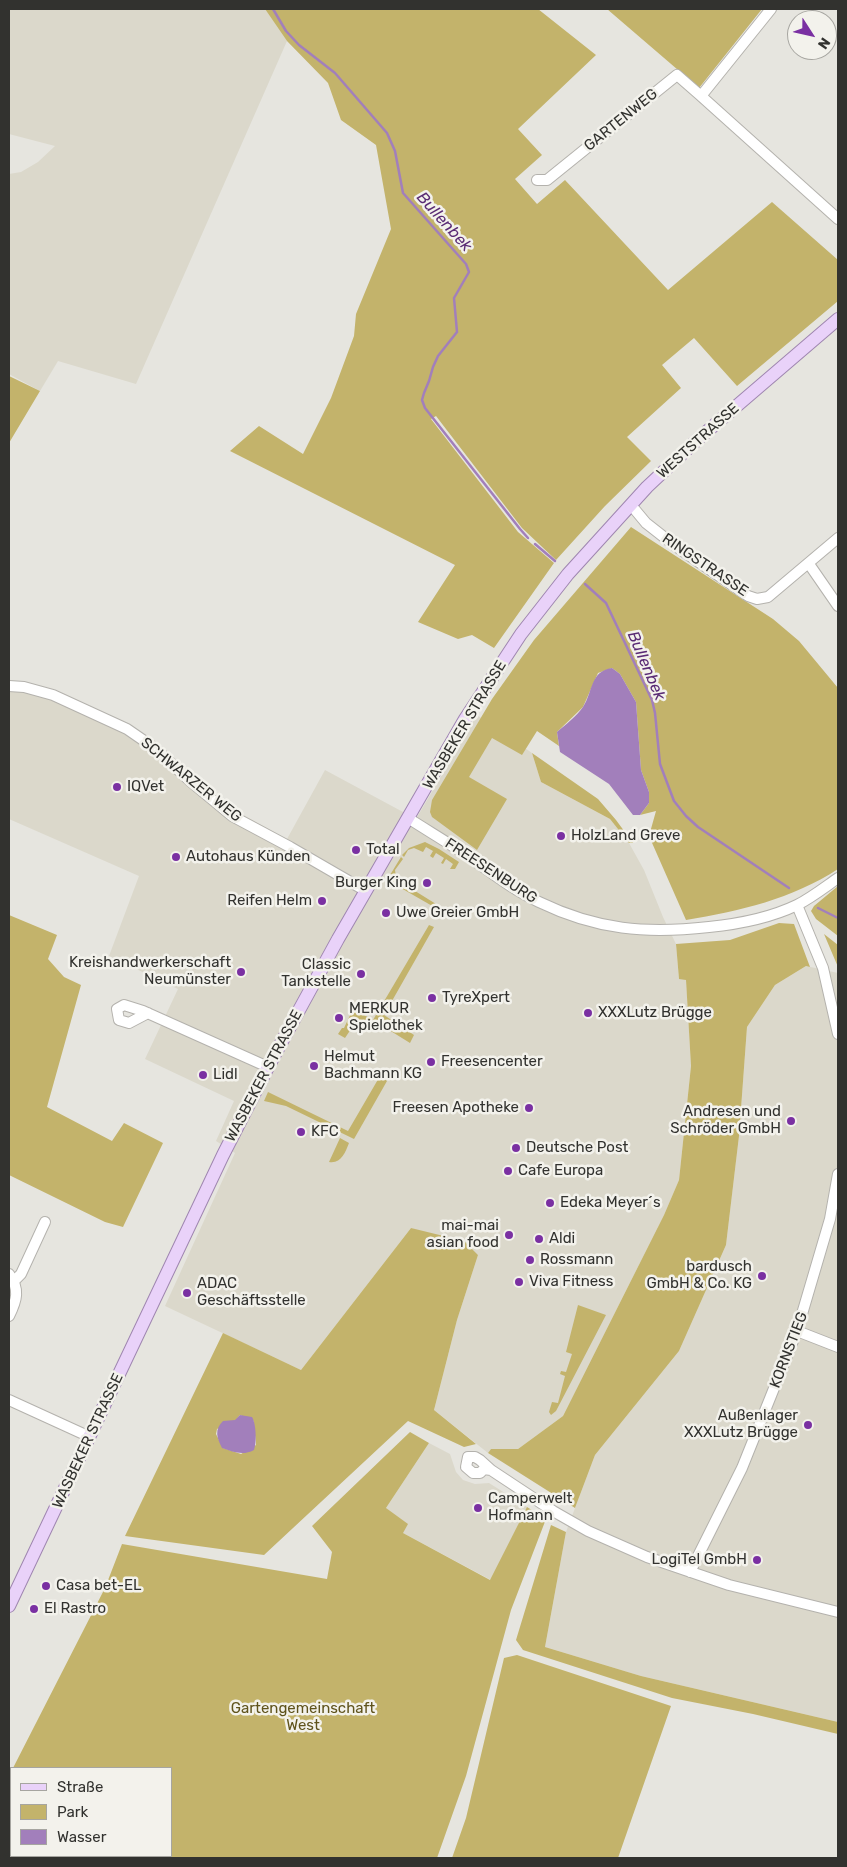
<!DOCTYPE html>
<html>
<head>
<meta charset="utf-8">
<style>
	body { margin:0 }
	#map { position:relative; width:847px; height:1867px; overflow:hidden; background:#e6e5df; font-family:Rubik,sans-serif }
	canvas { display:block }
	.frame { position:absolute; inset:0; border:10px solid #32322f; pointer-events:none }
	.legend { position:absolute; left:10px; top:1767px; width:162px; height:90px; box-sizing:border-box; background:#f3f2ec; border:1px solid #a6a5a0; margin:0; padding:6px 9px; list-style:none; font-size:15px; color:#32322f }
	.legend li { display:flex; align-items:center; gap:10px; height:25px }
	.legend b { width:25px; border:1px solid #a6a5a0 }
	.north { position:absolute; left:787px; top:10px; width:50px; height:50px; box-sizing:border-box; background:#f3f2ec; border:1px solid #a6a5a0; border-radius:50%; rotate:125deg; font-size:14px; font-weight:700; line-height:20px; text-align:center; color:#32322f }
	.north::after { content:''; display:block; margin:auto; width:18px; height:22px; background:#7a30a2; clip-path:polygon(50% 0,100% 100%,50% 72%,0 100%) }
</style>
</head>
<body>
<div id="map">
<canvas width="847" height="1867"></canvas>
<div class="frame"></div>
<ul class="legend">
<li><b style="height:6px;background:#e9d2f9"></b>Straße</li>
<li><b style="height:14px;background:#c3b36b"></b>Park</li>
<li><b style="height:14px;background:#a27fbb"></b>Wasser</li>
</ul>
<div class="north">N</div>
</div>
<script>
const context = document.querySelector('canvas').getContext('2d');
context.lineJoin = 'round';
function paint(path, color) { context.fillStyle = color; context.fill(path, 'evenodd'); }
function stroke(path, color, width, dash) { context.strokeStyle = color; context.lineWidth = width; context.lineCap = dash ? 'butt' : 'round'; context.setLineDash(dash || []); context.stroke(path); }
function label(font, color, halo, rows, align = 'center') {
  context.font = font + ' Rubik,sans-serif'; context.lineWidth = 5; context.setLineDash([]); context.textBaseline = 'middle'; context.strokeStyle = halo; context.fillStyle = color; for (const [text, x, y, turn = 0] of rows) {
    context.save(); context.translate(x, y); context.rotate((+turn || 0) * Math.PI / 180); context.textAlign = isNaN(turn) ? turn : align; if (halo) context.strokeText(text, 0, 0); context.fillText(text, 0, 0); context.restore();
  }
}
paint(new Path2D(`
	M9,9H265L287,41L136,384L58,361L40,391L9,374V174L21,172L38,162L55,146L9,134Z
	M9,681L129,725L160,745L220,799L236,811L287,839L325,770L416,819L477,715L532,753L541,782L610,819L629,843L644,870L663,917L676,944L679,979H686L691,1066L679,1180L664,1215L563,1416L518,1449H491L488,1453L434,1410L457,1320L478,1255L411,1228L301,1370L165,1306L235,1153L216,1141L234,1101L145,1059L178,989L109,956L139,876L9,819Z
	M806,966L838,973V1722L641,1676L545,1647L566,1532L595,1455L679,1351L726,1245L739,1136L747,1027L775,985Z
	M429,1443L450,1454L456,1472L463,1480L475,1484L489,1483L527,1507L491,1580L403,1533L386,1508Z`), '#dbd8cb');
paint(new Path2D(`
	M265,9H538L596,55L518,129L542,155L515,179L537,204L565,180L668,290L772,202L838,260V301L737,386L694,338L662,365L681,388L627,437L651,461L605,506L556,560L522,528L436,416L431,419L518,532L554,563L494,648L472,635L458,639L418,622L455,565L230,451L259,426L303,454L331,398L354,336L356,314L391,229L376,145L341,120L328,83L287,41Z
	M607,9H762L699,88Z
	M9,376L40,391L9,443Z
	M631,527L773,619L799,641L838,688V869C792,899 740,911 686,920L649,836L656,811L640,815L649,803V792L641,770L636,702L620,674L612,668L598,673L583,707L557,732L559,746L537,731L522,755L492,738L469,777L507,799L477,850L432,817L430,812L432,800L492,699L534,640Z
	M532,753L598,799L616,820L633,843H629L610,819L541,782Z
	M425,842L439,849L459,862L455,869H450L453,864L446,859L443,864L441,863L444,858L436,853L433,858L430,856L433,851L426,847L423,852L414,848L408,850L404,857L402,855L409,848Z
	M401,857L403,859L395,870L396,877L399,881L436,904L434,907L387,880Z
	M838,886V936L816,919L811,911L814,906Z
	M9,915L57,935L48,959L64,977L81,985L47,1107L112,1141L124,1123L163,1143L123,1227L105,1222L9,1175Z
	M779,923L794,924L810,967L806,966L775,985L747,1027L739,1136L726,1245L679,1351L595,1455L575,1508L488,1453L491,1449H518L563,1416L664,1215L679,1180L691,1066L686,980L679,979L676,944L730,940Z
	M429,925L434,927L384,1015L414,1035L410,1043L373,1020L364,1032L353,1026L345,1038L338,1034L342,1028H344L353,1009L373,1020Z
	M824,934L838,945V967Z
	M380,1076L387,1081L354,1139L286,1106L264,1101L268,1092L348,1131Z
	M340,1138L349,1143C345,1153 341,1164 329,1162Z
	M411,1228L464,1241L478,1255L457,1320L434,1410L476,1444L464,1447L408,1421L264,1555L125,1536L223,1333L301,1370ZM240,1415L254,1421C253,1429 256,1436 256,1445L241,1454L223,1448L216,1434L217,1429L236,1420Z
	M578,1305L606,1315L556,1411L551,1415L549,1412L552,1402L558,1403L565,1376L560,1374L561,1371L566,1372L572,1354L566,1352Z
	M410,1432L429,1443L386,1508L408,1524L403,1533L490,1580L527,1507L546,1519L511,1610L466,1776L437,1858H9V1777L11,1772V1856H171V1768H13L105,1588L122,1544L327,1579L332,1552L312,1526Z
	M551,1525L566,1532L545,1647L641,1676L838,1722V1734L753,1714L672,1698L523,1650L516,1640Z
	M517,1655L671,1706L618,1858H452L466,1818L504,1658Z`), '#c3b36b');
paint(new Path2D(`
	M612,668L620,674L636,702L641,770L649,792V803L640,815H633L609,784L560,752L557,732C565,725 577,716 583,707C593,692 590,671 612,668Z
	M240,1415L252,1417C256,1423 257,1442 254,1450C243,1456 233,1452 222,1448C217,1438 214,1430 223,1421L235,1420Z`), '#a27fbb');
stroke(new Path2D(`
	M273,9L286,31L299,45L335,73L387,133L395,151L403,193L466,264L469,272L454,298L457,332L438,356L433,367L429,381L424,393L422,400L425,408L520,529L528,538
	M535,544L555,561
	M585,584L606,603L652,700L655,713L660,764L674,801L686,816L698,827L789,888
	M818,908L838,918`), '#a27fbb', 2.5);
const minor = new Path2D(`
	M771,9L701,96L838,219
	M537,180H547L677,75L701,96
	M631,505L646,523L674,545L748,596L757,599L768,597L838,538
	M809,564L838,606
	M9,686L24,687L53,695L127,729L156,749L191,782L232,816L290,847L366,891
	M408,818C428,831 449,843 469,857C492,873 513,890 539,902C597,930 646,934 709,927C739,924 770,918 797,905C811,898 825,887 838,878
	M797,905L823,968L838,1034
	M148,1013L129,1023L119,1020L117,1009L124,1005L143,1011L268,1067
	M9,1274C20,1289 17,1300 9,1316
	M14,1281L21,1274L45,1222
	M797,1331L838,1347
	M9,1400L90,1437
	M491,1470L484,1469L480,1473H473L466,1467L468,1457H475L480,1460L491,1470L553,1511L588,1531L647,1557L729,1585L838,1612
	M690,1572L742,1468L797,1331L830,1219L838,1174`);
const major = new Path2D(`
	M9,1606L223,1155L268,1067L338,939L465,719L521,634L568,574L647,487L697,440L838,319`);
stroke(minor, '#b4b2ad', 12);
stroke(major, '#9f86b0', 14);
stroke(minor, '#fff', 10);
stroke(major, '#e9d2f9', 12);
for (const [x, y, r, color] of [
	[117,787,5,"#7a30a2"],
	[561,836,5,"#7a30a2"],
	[356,850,5,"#7a30a2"],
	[176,857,5,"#7a30a2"],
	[427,883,5,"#7a30a2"],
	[322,901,5,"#7a30a2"],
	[386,913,5,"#7a30a2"],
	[241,972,5,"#7a30a2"],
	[361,974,5,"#7a30a2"],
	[432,998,5,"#7a30a2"],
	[588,1013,5,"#7a30a2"],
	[339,1018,5,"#7a30a2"],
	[431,1062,5,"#7a30a2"],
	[314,1066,5,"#7a30a2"],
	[203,1075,5,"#7a30a2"],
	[529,1108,5,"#7a30a2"],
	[791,1121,5,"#7a30a2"],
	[301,1132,5,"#7a30a2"],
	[516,1148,5,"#7a30a2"],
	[508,1171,5,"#7a30a2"],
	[550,1203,5,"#7a30a2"],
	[509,1235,5,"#7a30a2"],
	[539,1239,5,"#7a30a2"],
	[530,1260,5,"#7a30a2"],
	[762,1276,5,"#7a30a2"],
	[519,1282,5,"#7a30a2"],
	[187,1293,5,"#7a30a2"],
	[808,1425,5,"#7a30a2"],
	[478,1508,5,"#7a30a2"],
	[757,1560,5,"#7a30a2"],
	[46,1586,5,"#7a30a2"],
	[34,1609,5,"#7a30a2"]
]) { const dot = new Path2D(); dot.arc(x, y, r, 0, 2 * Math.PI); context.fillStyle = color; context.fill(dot); stroke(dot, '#f3f2ec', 2); }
label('15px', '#32322f', '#f3f2ec', [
	["GARTENWEG",621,120,-39],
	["WESTSTRASSE",698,441,-42],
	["RINGSTRASSE",705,565,34],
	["WASBEKER STRASSE",465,725,-59],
	["SCHWARZER WEG",191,780,39],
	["FREESENBURG",491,871,33],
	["WASBEKER STRASSE",264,1076,-62],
	["KORNSTIEG",789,1350,-69],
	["WASBEKER STRASSE",88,1441,-65]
]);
label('15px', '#32322f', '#f3f2ec', [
	["IQVet",127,787],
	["HolzLand Greve",571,836],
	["Total",366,850],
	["Autohaus Künden",186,857],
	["Burger King",417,883,"right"],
	["Reifen Helm",312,901,"right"],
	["Uwe Greier GmbH",396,913],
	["Kreishandwerkerschaft",231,963,"right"],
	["Neumünster",231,980,"right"],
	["Classic",351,965,"right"],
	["Tankstelle",351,982,"right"],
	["TyreXpert",442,998],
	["MERKUR",349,1009],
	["Spielothek",349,1026],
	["XXXLutz Brügge",598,1013],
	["Helmut",324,1057],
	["Bachmann KG",324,1074],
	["Freesencenter",441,1062],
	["Lidl",213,1075],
	["Freesen Apotheke",519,1108,"right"],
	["Andresen und",781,1112,"right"],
	["Schröder GmbH",781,1129,"right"],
	["KFC",311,1132],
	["Deutsche Post",526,1148],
	["Cafe Europa",518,1171],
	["Edeka Meyer´s",560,1203],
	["mai-mai",499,1226,"right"],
	["asian food",499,1243,"right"],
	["Aldi",549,1239],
	["Rossmann",540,1260],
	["bardusch",752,1267,"right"],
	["GmbH & Co. KG",752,1284,"right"],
	["Viva Fitness",529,1282],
	["ADAC",197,1284],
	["Geschäftsstelle",197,1301],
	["Außenlager",798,1416,"right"],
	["XXXLutz Brügge",798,1433,"right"],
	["Camperwelt",488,1499],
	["Hofmann",488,1516],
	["LogiTel GmbH",747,1560,"right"],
	["Casa bet-EL",56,1586],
	["El Rastro",44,1609]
], 'left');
label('15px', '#5f531c', '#f3f2ec', [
	["Gartengemeinschaft",303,1709],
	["West",303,1726]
]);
label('italic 16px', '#5a2c75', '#f3f2ec', [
	["Bullenbek",444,222,48],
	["Bullenbek",646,666,67]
]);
</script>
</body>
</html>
